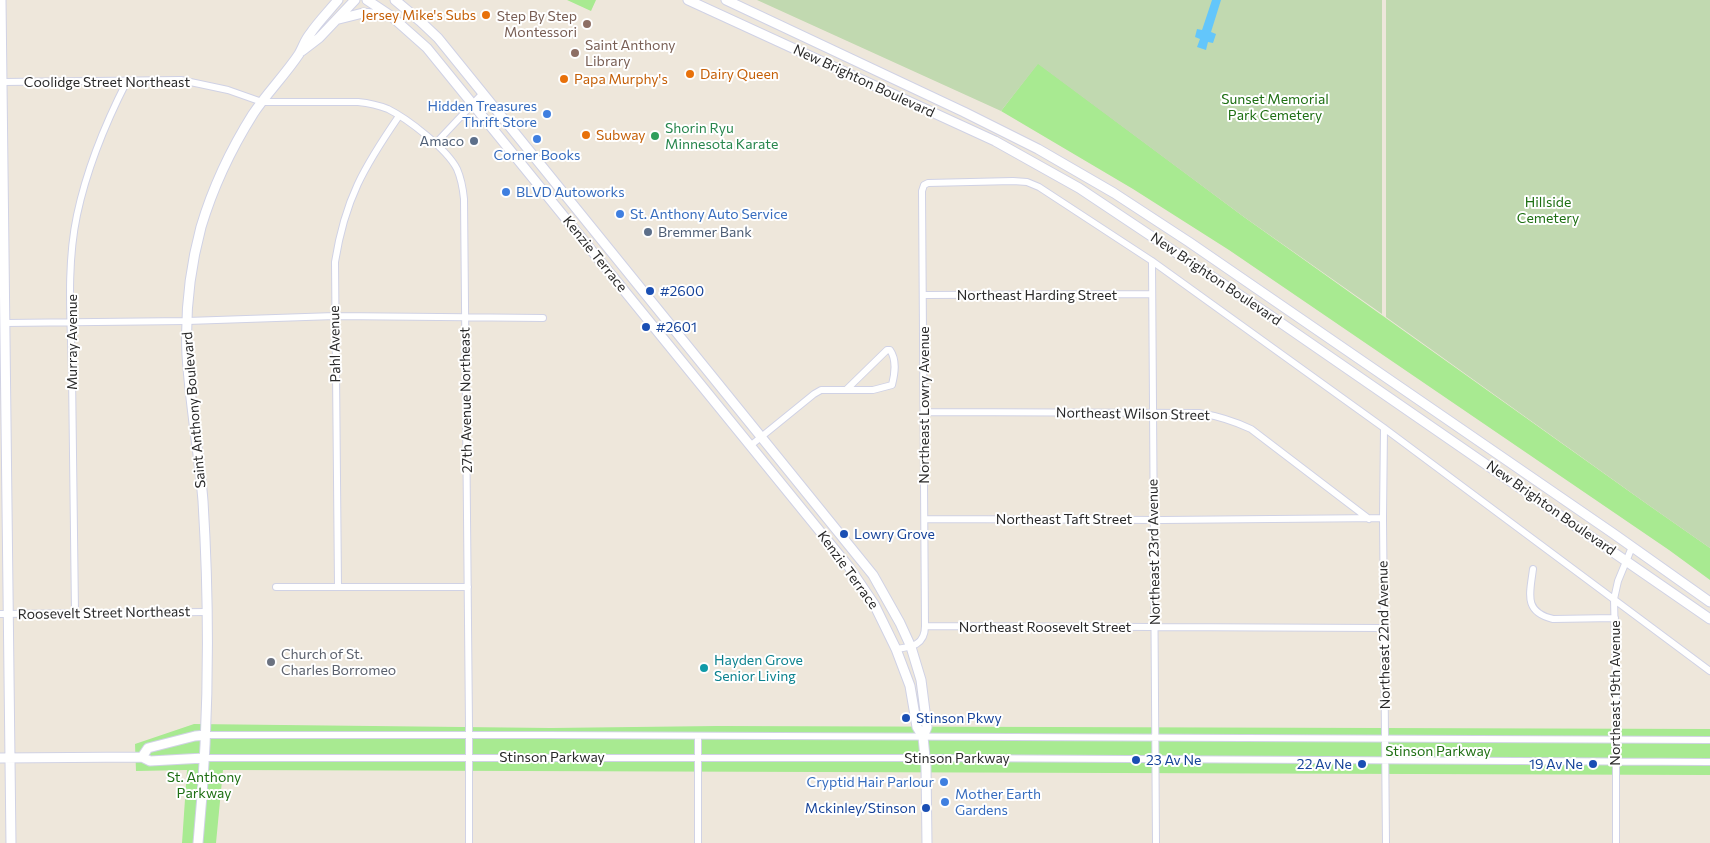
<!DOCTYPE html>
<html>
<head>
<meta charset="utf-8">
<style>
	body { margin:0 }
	canvas { display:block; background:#eee7db }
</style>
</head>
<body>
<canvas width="1710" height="843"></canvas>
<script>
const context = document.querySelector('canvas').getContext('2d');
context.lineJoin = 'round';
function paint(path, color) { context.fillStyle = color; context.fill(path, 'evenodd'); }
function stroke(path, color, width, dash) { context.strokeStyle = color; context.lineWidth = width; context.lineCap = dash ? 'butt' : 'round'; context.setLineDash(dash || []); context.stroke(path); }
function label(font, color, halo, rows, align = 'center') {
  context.font = font + ' Commissioner,sans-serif'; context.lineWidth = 4; context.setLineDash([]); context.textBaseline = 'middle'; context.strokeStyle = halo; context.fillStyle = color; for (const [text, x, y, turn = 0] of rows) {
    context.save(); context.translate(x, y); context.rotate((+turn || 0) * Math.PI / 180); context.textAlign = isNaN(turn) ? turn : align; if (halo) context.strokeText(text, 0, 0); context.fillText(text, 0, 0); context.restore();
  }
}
paint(new Path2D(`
	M567,0H596L591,11Z
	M1038,63L1244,217L1647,504L1710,548V580L1669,550L1229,250L1133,189L1001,111Z
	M194,724L551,728L717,726L1710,729V775L223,770L216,843H182L187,770L136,771L135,744Z`), '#a8ea91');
paint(new Path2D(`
	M757,0H1382V314L1244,217L1038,64L1001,111Z
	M1386,0H1710V548L1647,504L1386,317Z`), '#c1d9b0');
paint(new Path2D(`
	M1212,0H1221L1211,32L1216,34L1213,43L1208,42L1206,50L1197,47L1200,39L1195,37L1197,29L1202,30Z`), '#63c6fb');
const street = new Path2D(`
	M3,82L181,80L228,90L262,102H358C368,103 378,105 388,109C408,119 447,149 457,169C461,178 463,189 464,199L469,727V843
	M436,143L483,93
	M1152,261L1156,843
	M924,295L1151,294
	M5,323L187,321L335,316L543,318
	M925,412L1199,413C1218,416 1234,421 1251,429L1369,519
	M1384,428L1383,518L1386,843
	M750,446L814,394L821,390H873L892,385C895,373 897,360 890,350H887L847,389
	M925,519L1162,520L1383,518
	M1533,569C1530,593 1523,612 1553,619L1615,618
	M276,587H468
	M338,587L335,262C345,199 364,167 399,116
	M75,613C74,534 73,454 72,374C71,322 66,267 77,215C87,168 105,124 127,81
	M0,614L208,612
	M925,626L922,191L924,185L928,183L1013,181L1027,182L1039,187L1152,261L1384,428L1710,671
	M896,649C912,647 925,645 925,626L1383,628
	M206,735H546L1710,740
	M698,737V843
	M204,758H936L1710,762
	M1616,843V683L1614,599L1618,581L1632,547`);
const secondary = new Path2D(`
	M1,0L11,843
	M367,0L391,16L427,48L849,567L874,604L896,649L910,686L917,727L923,737
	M395,0L420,21L438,38L873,575L900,623L911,647L921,680L927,727L923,737L926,767L927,843
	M688,0L995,141L1079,188L1268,314L1710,619
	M726,0L964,112L1038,149L1114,193L1189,242L1614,534L1710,602
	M339,19L363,13L390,16
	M302,51L319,38L355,0
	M142,757L148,748L195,736L206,735
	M0,758L142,757L150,761L204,758
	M198,843C209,729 210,615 203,501C199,452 190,404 187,355C185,312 190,268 201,227C213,187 231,149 253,114C267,93 285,75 299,54C303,47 305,40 310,34C318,22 329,11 338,0`);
stroke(street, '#d0d2e5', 8);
stroke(secondary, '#d0d2e5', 11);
stroke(street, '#fff', 6);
stroke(secondary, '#fff', 9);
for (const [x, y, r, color] of [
	[486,15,5,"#e8710a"],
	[587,24,5,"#8d6e63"],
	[575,53,5,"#8d6e63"],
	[690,74,5,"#e8710a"],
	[564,79,5,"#e8710a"],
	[547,114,5,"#3f7fe0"],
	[586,135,5,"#e8710a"],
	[655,136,5,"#2e9e5b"],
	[537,139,5,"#3f7fe0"],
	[474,141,5,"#5c6f8a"],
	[506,192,5,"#3f7fe0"],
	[620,214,5,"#3f7fe0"],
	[648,232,5,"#5c6f8a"],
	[650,291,5,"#1a4fb4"],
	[646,327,5,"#1a4fb4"],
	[844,534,5,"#1a4fb4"],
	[271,662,5,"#6b7280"],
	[704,668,5,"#0f9aa8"],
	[906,718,5,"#1a4fb4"],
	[1136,760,5,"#1a4fb4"],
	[1362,764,5,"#1a4fb4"],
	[1593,764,5,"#1a4fb4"],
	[944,782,5,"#3f7fe0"],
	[945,802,5,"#3f7fe0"],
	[926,808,5,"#1a4fb4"]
]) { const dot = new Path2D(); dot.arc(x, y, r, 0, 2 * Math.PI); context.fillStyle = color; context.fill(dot); stroke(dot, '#fff', 2); }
label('14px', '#c56008', '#fff', [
	["Jersey Mike's Subs",476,15,"right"],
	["Dairy Queen",700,74],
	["Papa Murphy's",574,79],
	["Subway",596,135]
], 'left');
label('14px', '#785e54', '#fff', [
	["Step By Step",577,16],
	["Montessori",577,32],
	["Saint Anthony",585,45,"left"],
	["Library",585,61,"left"]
], 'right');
label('14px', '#2a2a2a', '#fff', [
	["New Brighton Boulevard",864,81,25],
	["Coolidge Street Northeast",107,82],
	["Kenzie Terrace",595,254,51],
	["New Brighton Boulevard",1216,279,34],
	["Northeast Harding Street",1037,295],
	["Murray Avenue",72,342,-90],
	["Pahl Avenue",335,344,-91],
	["27th Avenue Northeast",466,400,-91],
	["Northeast Lowry Avenue",924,405,-90],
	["Saint Anthony Boulevard",194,410,-95],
	["Northeast Wilson Street",1133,414,1],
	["New Brighton Boulevard",1551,508,35],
	["Northeast Taft Street",1064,519],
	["Northeast 23rd Avenue",1154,552,-91],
	["Kenzie Terrace",848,570,54],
	["Roosevelt Street Northeast",104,613,-1],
	["Northeast Roosevelt Street",1045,627],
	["Northeast 22nd Avenue",1384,635,-91],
	["Northeast 19th Avenue",1615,693,-90],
	["Stinson Parkway",552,757],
	["Stinson Parkway",957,758]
]);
label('14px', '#1e6f13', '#fff', [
	["Sunset Memorial",1275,99],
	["Park Cemetery",1275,115],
	["Hillside",1548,202],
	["Cemetery",1548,218],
	["Stinson Parkway",1438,751],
	["St. Anthony",204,777],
	["Parkway",204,793]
]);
label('14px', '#366cbe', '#fff', [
	["Hidden Treasures",537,106,"right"],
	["Thrift Store",537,122,"right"],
	["Corner Books",537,155,"center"],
	["BLVD Autoworks",516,192],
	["St. Anthony Auto Service",630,214],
	["Cryptid Hair Parlour",934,782,"right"],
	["Mother Earth",955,794],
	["Gardens",955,810]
], 'left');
label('14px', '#27864d', '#fff', [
	["Shorin Ryu",665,128],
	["Minnesota Karate",665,144]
], 'left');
label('14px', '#4e5e75', '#fff', [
	["Amaco",464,141],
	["Bremmer Bank",658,232,"left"]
], 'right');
label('14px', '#164399', '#fff', [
	["#2600",660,291],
	["#2601",656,327],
	["Lowry Grove",854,534],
	["Stinson Pkwy",916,718],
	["23 Av Ne",1146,760],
	["22 Av Ne",1352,764,"right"],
	["19 Av Ne",1583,764,"right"],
	["Mckinley/Stinson",916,808,"right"]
], 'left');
label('14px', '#5b616d', '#fff', [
	["Church of St.",281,654],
	["Charles Borromeo",281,670]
], 'left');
label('14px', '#0d838f', '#fff', [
	["Hayden Grove",714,660],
	["Senior Living",714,676]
], 'left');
</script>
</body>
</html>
